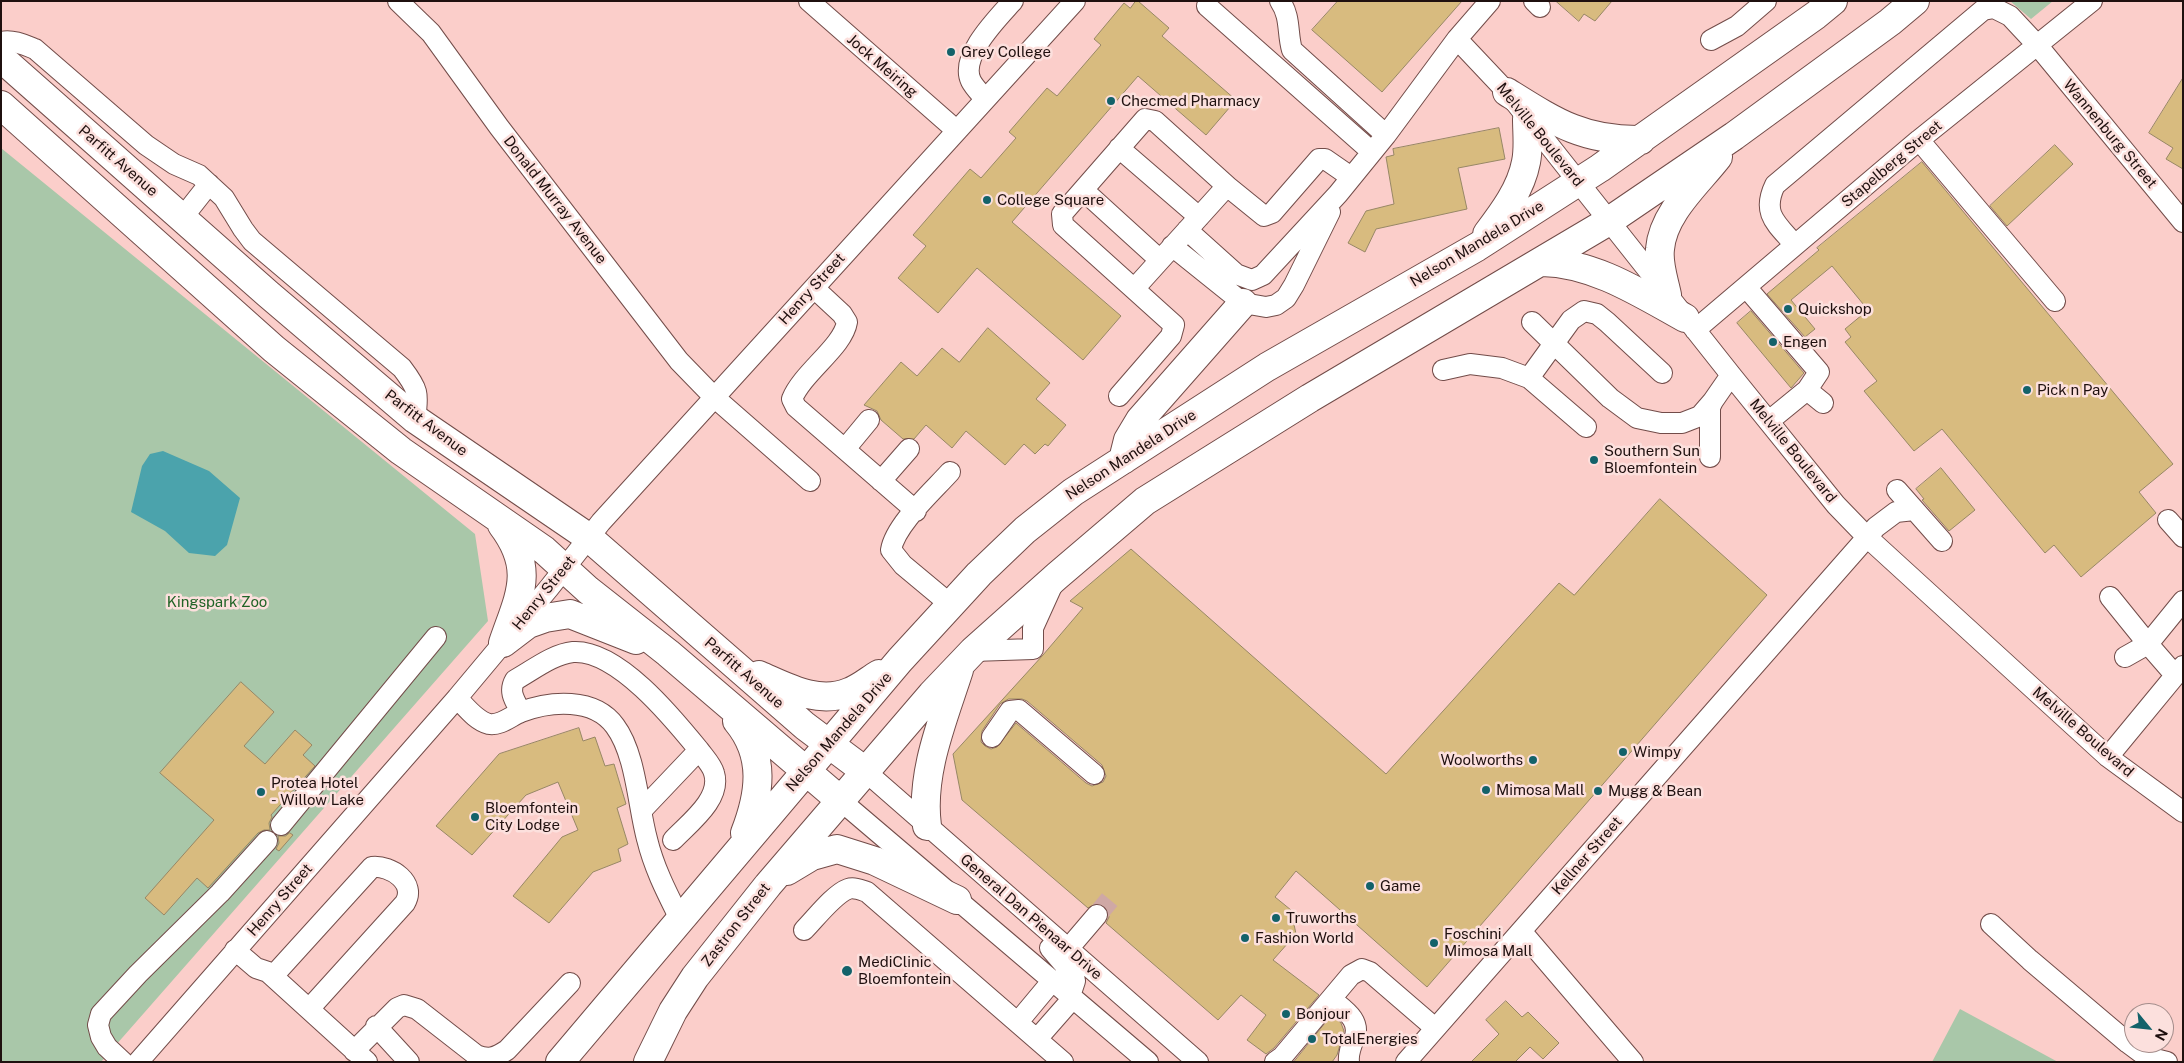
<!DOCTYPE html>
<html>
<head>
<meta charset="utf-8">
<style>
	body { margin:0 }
	#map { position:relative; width:2184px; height:1063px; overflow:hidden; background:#fbceca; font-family:"Public Sans",sans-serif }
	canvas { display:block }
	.frame { position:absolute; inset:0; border:2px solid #1f100f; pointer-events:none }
	.north { position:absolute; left:2124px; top:1003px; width:50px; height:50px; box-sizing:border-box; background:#fce0dd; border:1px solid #a48d8b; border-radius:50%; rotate:118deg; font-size:14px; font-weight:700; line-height:20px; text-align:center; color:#1f100f }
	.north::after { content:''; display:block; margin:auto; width:18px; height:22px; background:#13626a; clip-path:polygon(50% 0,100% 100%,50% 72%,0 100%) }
</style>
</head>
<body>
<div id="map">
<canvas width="2184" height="1063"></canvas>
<div class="frame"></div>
<div class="north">N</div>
</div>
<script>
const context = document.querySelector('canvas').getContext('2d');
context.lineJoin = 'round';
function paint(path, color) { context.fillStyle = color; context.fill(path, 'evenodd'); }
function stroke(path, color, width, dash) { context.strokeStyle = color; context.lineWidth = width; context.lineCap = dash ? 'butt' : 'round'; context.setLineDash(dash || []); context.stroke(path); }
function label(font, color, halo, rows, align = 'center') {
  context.font = font + ' "Public Sans",sans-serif'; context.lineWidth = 5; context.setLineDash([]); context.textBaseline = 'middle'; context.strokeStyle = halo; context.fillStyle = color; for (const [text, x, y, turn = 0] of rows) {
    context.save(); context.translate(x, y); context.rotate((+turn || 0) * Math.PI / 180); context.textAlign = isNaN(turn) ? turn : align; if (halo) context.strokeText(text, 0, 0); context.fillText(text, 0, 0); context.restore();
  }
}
paint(new Path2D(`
	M2010,1H2053L2031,19Z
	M1,148L475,534L488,621L101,1062H1Z
	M1960,1009L2058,1062H1932Z`), '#a9c7a9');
paint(new Path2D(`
	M163,451L209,471L240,498L227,545L215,556L189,553L165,531L131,512L142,466L150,454Z`), '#4ba3ac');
const building = new Path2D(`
	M1136,1H1138L1169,28L1162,36L1236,100L1206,135L1138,76L1012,222L1121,316L1083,360L977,268L938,313L898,278L926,246L913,235L970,169L981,178L1016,138L1009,132L1047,88L1057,96L1101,45L1094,39L1124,3L1130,8Z
	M1338,1H1462L1382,92L1312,30Z
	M1556,1H1612L1595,21L1584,14L1579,21Z
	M2183,78V169L2166,159L2173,148L2149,133Z
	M1499,128L1505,159L1458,168L1467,209L1376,229L1365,252L1348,243L1366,211L1394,204L1386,157L1394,155L1393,149Z
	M2055,145L2073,164L2007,226L1990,206Z
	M1922,162L2173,464L2139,492L2156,513L2081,577L2054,545L2045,553L1942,429L1914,451L1864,391L1877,381L1845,342L1851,337L1845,329L1868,310L1832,266L1791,300L1815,329L1805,337L1767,294L1819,250L1817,248Z
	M1751,311L1804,373L1791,388L1737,323Z
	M988,328L1050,383L1036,399L1066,425L1048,446L1045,444L1035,454L1024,444L1005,465L966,431L952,448L926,425L914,439H903L881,420L877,411L864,405L901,362L917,376L942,348L959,362Z
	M1941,468L1975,510L1949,531L1922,500L1924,499L1916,489Z
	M1660,499L1767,595L1427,987L1296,871L1275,897L1291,910L1296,934L1273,960L1319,995L1274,1048L1266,1054L1247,1040L1266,1015L1241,995L1218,1020L1106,923L1109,917L1105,906L1099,903L1088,908L962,800L953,754L1043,655L1083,608L1070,601L1131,549L1386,774L1559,583L1574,595ZM1009,699H1022L1027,701L1102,765L1106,776L1103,782L1092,786L1086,783L1016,723L997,747L991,749L985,746L981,742L982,731L1000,704Z
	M241,682L274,712L244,746L265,764L295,730L312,745L303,755L315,766L271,815L272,817L269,823L270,830H264L258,833L208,888L197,878L164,915L145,898L214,820L160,773Z
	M579,728L583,741L595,737L605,766L614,764L626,804L617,808L628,844L618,849L621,861L593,872L549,923L513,896L562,837L578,830L558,782L526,795L472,855L436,826L499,754Z
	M290,833L293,835L279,851L276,849L279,843L278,836H285Z
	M1506,1001L1522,1017L1528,1012L1559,1043L1543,1059L1530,1047L1515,1062H1471L1499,1034L1486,1020Z
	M1332,1015L1341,1023L1344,1031L1337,1055L1332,1062H1294Z`);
paint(building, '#d8bb7f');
stroke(building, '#978765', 1);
stroke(new Path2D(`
	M1097,915L1111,898`), '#cfa8a5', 20, [20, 10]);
const minor = new Path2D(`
	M398,1L431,33L499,127L679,361L714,397L810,481
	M809,1L956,130
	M1280,1C1291,17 1287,33 1292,50L1386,135
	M1534,1L1540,7
	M1207,6L1372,152
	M1457,39L1507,92L1731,375L1836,505L1867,537L2108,757L2183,812
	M1711,40L1737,26L1766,1
	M1,42C12,39 25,45 35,49L146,145L174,164L199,175L224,198L243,229L252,241L402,368C418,389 419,393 415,419
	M985,99C981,94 974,87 971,81C959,56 998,18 1013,1
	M1919,140L2055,301
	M1119,148L1199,217
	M1083,190L1160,260
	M183,217L209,184
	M1187,230L1236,274L1252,280L1263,275L1338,194L1386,135L1457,39L1490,1
	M1795,245C1777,224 1761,214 1775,185L1983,10L1994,8L2010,16L2038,46L2183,222
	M1172,246L1243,303L1266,307L1276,305L1286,298L1294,285L1330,212
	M1746,287L1819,372L1807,390
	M814,288L842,314L847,322C843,347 803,372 792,399L796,407L916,511
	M1134,289L1227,186
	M1532,322L1610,398L1637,418L1661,423H1682L1700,416L1713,401
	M1695,330L1919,140L2092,1
	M1443,370L1470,364L1502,368L1529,378L1586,427
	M1529,378L1571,320L1584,311L1597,314L1607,322L1662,373
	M1119,396L1171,336L1174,325L1063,225L1062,214L1145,119L1155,121L1227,186L1264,216L1272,213L1319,159H1325L1351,177
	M1769,421L1807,390L1823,403
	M845,449L869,420
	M1710,457V407L1713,401L1731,375
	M950,472C933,491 895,525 891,550L903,565L951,605
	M881,481L909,449
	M1897,490L1942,541
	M2168,520L2183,537
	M2110,597L2148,644L2183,601
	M973,651L1033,649V628L1052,586
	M2125,657L2148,644L2175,675
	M457,698C466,707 476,721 489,724C500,726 511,716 521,712C550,701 594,697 615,726C636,754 638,806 647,839C654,868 667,893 680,919
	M521,712C515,701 508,692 515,680C533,670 553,654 573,652C617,649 673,718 699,750L642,810
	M992,737L1010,711L1019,710L1094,774
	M2108,757L2183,666
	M865,771L1198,1062
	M840,800L1148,1062
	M281,825L436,637
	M673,840C689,823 722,799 714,773C712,765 704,757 699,750
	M1991,924L2030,960L2128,1043L2147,1057L2167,1062
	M804,930C815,919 834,894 848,889C854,887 861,890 867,892L1063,1062
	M1521,931L1633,1062
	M1050,948L1074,976L1075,981L1070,996
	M1068,949L1097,915
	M235,950L256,968L268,972L367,1062
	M273,976L372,867C391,865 417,883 405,903L309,1009
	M1331,999C1344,1010 1362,1020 1354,1039C1351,1046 1348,1054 1349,1062
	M1018,1022L1053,980
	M376,1026L409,1062
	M1037,1039L1073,998
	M354,1051L397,1008L404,1005L417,1009L476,1055C489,1060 495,1058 507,1050L570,983
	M123,1062L107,1047L101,1037L98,1025L101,1014L138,974L220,893L267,841
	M138,1062L457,698L549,588L601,522L1075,1
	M1275,1062L1282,1057L1351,975L1362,969L1370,972L1435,1028
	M1406,1062L1876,527L1896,512L1914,510`);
const highway = new Path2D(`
	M1,58L268,294L415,419L588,537L805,726L865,771
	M1507,92C1555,122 1583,141 1641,140
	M1,105L274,349L401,451L544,550L588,590L668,653L840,800
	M1487,234C1503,213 1521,189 1526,162C1529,148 1527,133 1527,119
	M1542,262C1594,263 1640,293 1685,318
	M1667,295C1664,280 1658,264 1660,249C1663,213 1697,184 1718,157
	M1123,460L1128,440L1140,420L1243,303
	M502,525C536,570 519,596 503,643
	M503,643L528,624L545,618L570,614L636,640
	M759,675C787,687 818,705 849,692C860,688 869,680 879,674
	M737,721C766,756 760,794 745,833
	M927,826C920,773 943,720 959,670
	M787,871L812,856L837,849L875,861L957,900
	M560,1062L900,660L979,574L1025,530L1073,492L1267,367L1477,247L1600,168L1816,15L1833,1
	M648,1062L673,1011L695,977L768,885L932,694L973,651L1057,576L1145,501L1310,398L1609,221L1734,136L1890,22L1915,1`);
stroke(minor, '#724c49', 22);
stroke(highway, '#724c49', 30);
stroke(minor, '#fff', 20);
stroke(highway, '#fff', 28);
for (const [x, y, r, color] of [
	[951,52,5,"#13626a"],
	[1111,101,5,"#13626a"],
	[987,200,5,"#13626a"],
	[1788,309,5,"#13626a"],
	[1773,342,5,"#13626a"],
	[2027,390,5,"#13626a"],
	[1594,460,5,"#13626a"],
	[1623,752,5,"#13626a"],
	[1533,760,5,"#13626a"],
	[1486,790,5,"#13626a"],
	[1598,791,5,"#13626a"],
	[261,792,5,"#13626a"],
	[475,817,5,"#13626a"],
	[1370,886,5,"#13626a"],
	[1276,918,5,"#13626a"],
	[1245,938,5,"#13626a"],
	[1434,943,5,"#13626a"],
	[847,971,6,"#13626a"],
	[1286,1014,5,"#13626a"],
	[1312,1039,5,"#13626a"]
]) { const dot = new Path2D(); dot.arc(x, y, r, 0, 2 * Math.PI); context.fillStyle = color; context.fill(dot); stroke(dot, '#fce0dd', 2); }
label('15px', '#1f100f', '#fce0dd', [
	["Grey College",961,52],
	["Checmed Pharmacy",1121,101],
	["College Square",997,200],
	["Quickshop",1798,309],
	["Engen",1783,342],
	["Pick n Pay",2037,390],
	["Southern Sun",1604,451],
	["Bloemfontein",1604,468],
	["Wimpy",1633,752],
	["Woolworths",1523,760,"right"],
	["Protea Hotel",271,783],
	["- Willow Lake",271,800],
	["Mimosa Mall",1496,790],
	["Mugg & Bean",1608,791],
	["Bloemfontein",485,808],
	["City Lodge",485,825],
	["Game",1380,886],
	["Truworths",1286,918],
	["Foschini",1444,934],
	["Mimosa Mall",1444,951],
	["Fashion World",1255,938],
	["MediClinic",858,962],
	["Bloemfontein",858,979],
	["Bonjour",1296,1014],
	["TotalEnergies",1322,1039]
], 'left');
label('15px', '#1f100f', '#fce0dd', [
	["Jock Meiring",882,66,41],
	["Wannenburg Street",2110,134,50],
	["Melville Boulevard",1540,135,51],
	["Parfitt Avenue",118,161,41],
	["Stapelberg Street",1892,164,-40],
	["Donald Murray Avenue",555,200,52],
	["Nelson Mandela Drive",1477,244,-31],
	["Henry Street",812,289,-48],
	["Parfitt Avenue",426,423,37],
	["Melville Boulevard",1793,451,51],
	["Nelson Mandela Drive",1131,455,-33],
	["Henry Street",544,593,-51],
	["Parfitt Avenue",744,673,41],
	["Nelson Mandela Drive",839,732,-49],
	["Melville Boulevard",2083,732,41],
	["Kellner Street",1587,856,-49],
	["Henry Street",280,900,-49],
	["General Dan Pienaar Drive",1031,917,41],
	["Zastron Street",736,925,-52]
]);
label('15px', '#216427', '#fce0dd', [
	["Kingspark Zoo",217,602]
]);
</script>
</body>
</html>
